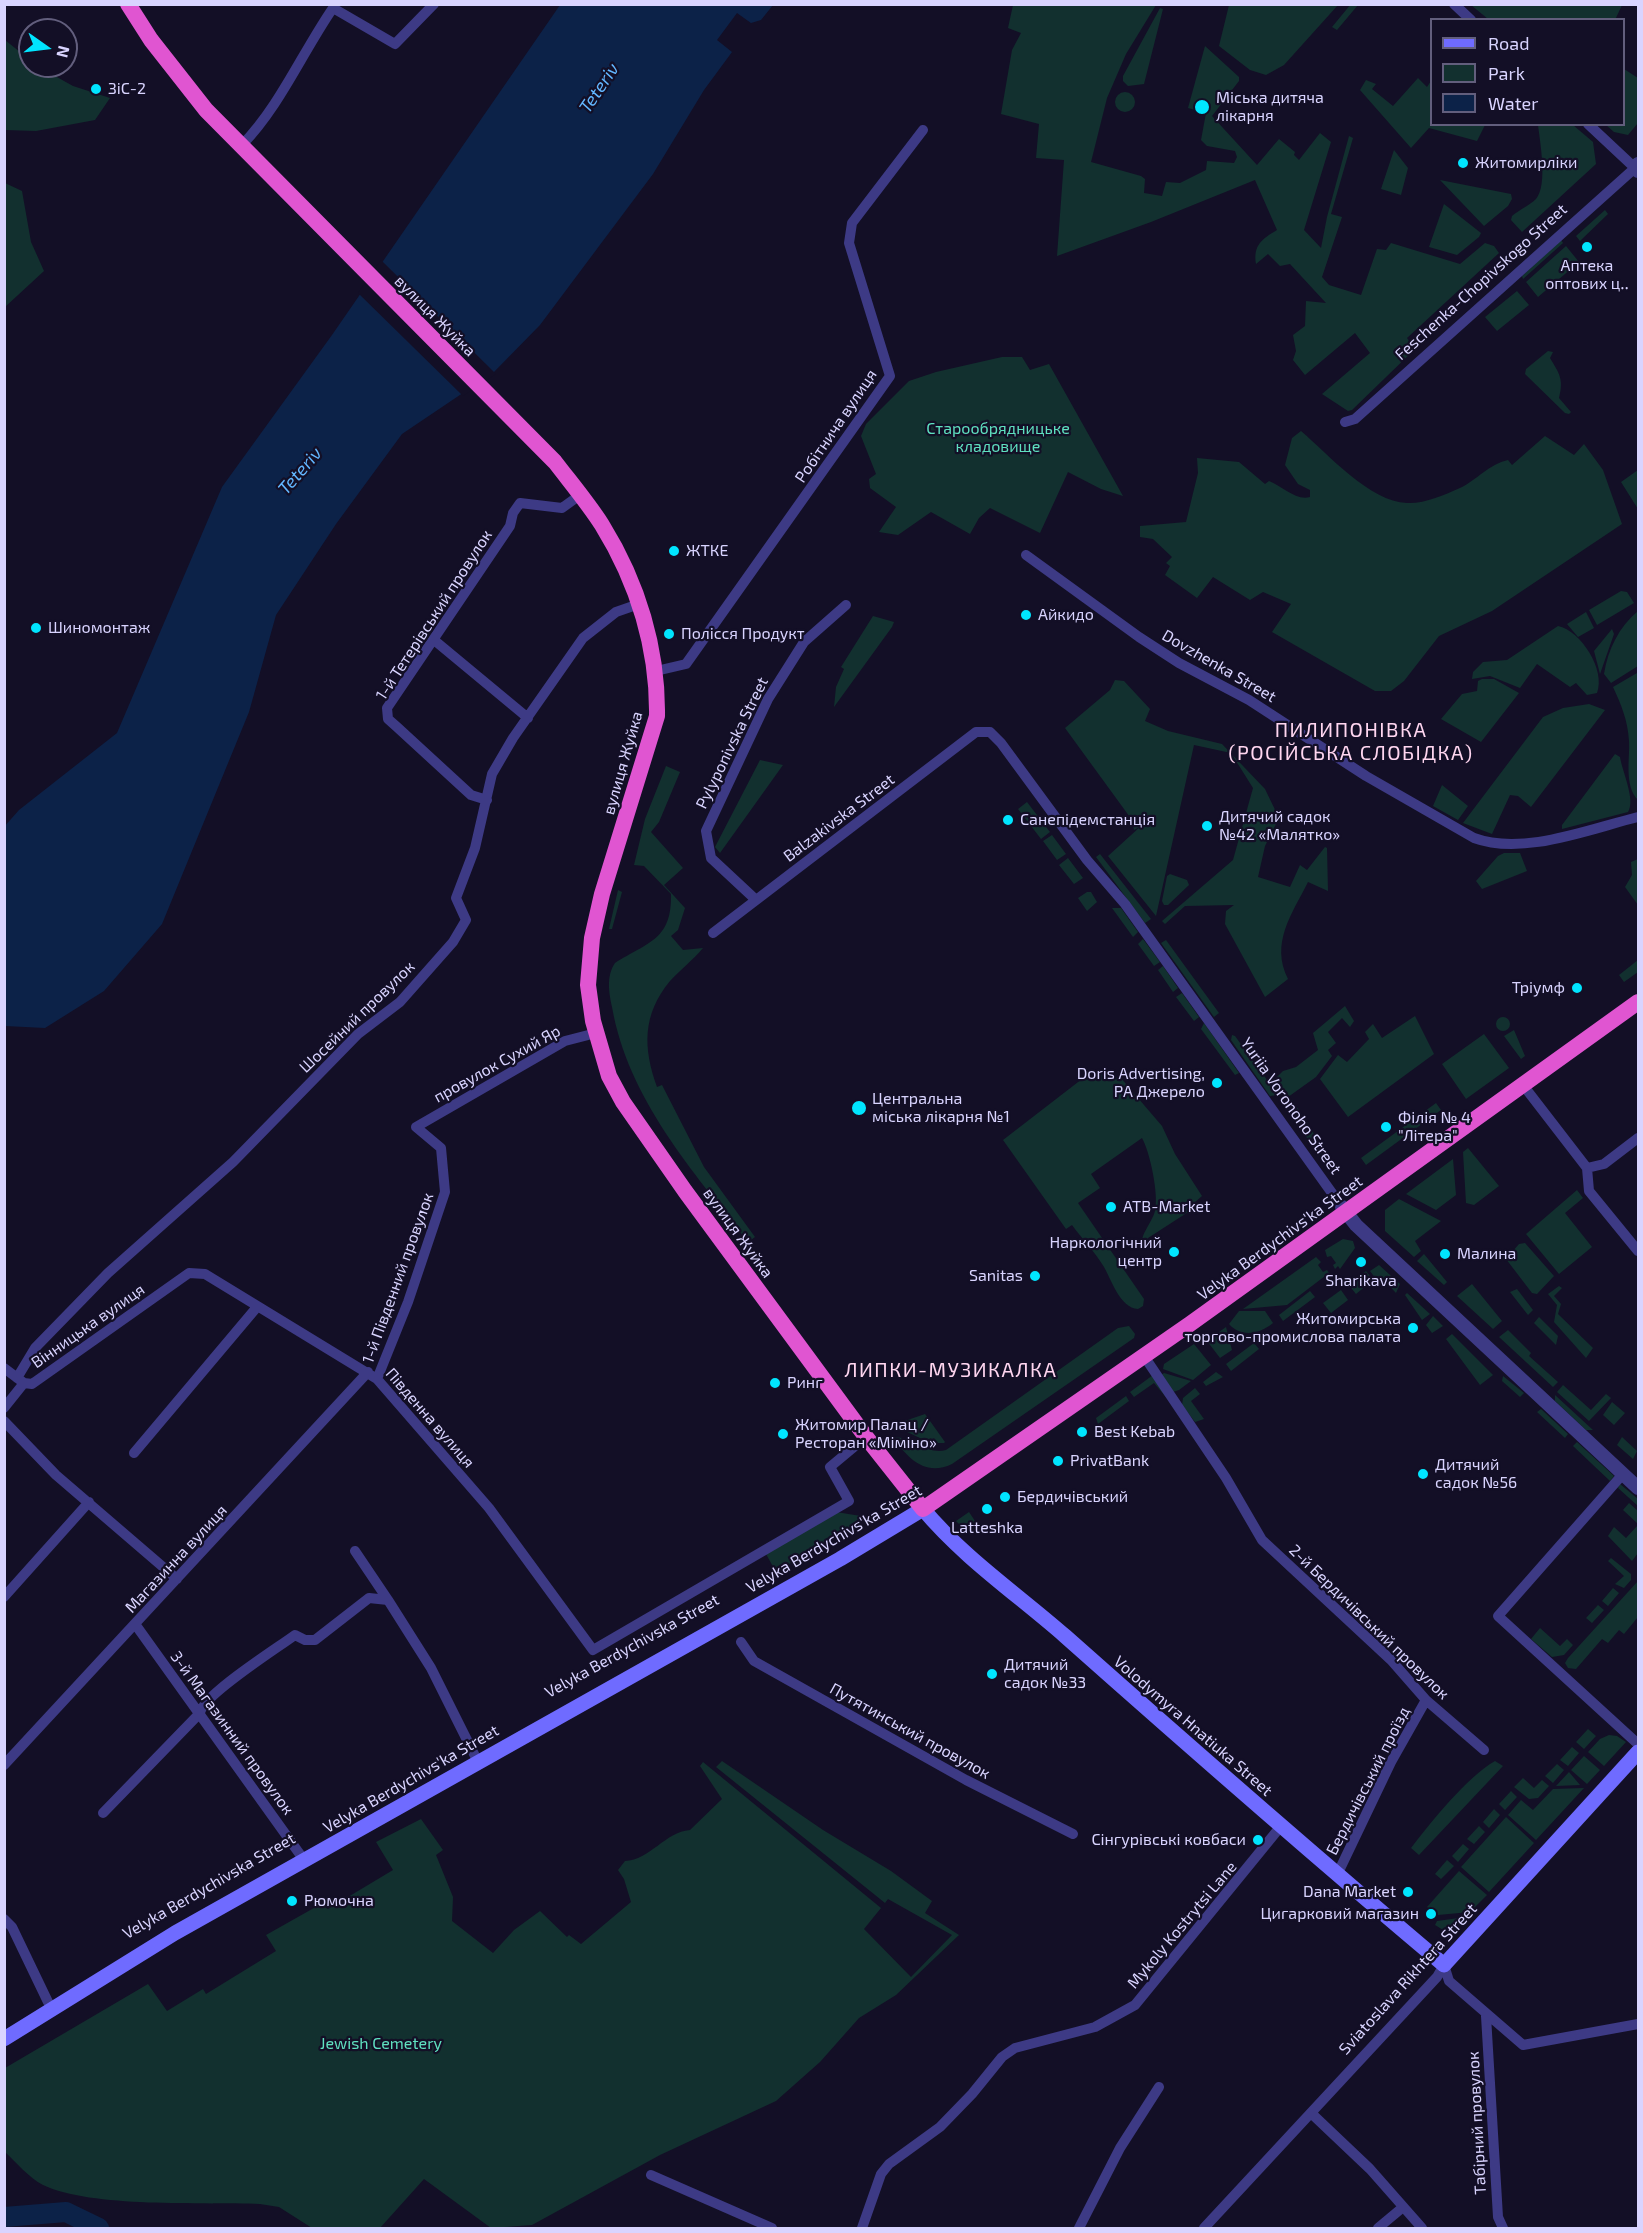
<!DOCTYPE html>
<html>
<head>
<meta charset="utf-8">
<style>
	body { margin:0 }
	#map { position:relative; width:1643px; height:2233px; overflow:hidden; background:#130f26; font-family:"Exo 2",sans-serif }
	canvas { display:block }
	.frame { position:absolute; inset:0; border:6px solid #d9d4ff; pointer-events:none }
	.legend { position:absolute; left:1430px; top:18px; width:195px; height:108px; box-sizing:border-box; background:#130f26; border:2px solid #625e7d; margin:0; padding:8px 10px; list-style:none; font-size:18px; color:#d9d4ff }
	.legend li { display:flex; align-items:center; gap:12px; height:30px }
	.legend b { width:30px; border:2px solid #625e7d }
	.north { position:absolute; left:18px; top:18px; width:60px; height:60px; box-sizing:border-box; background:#130f26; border:2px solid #625e7d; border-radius:50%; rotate:104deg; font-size:16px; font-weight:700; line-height:24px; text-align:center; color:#d9d4ff }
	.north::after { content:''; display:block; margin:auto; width:21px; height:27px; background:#00e5ff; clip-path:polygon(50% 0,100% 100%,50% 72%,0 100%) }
</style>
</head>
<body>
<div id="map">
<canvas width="1643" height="2233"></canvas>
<div class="frame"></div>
<ul class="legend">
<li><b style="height:8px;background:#6f6bff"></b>Road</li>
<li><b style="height:16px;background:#12302f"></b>Park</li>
<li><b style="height:16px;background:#0c2248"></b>Water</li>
</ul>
<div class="north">N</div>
</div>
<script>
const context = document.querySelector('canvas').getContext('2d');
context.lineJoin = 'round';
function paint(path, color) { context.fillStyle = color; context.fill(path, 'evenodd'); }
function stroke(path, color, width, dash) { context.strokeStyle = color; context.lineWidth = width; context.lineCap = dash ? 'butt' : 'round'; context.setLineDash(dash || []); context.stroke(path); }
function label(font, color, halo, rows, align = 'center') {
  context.font = font + ' "Exo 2",sans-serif'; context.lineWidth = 4.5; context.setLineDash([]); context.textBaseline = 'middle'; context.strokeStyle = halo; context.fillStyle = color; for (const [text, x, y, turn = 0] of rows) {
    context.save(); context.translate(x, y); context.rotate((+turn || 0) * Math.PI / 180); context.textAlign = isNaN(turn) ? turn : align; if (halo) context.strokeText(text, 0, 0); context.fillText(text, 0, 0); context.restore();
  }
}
paint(new Path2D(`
	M1351,4L1358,5L1337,30L1332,27Z
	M1013,5H1156L1126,54L1107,98L1091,162L1141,176L1145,179L1144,193L1162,196L1166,182L1180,183L1206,170L1207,161L1234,163L1237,157L1235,151L1207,146L1201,140L1206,113L1188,108L1205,46L1239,77V81L1212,116L1257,165L1279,139L1295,152L1294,155L1299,160L1320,133L1331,142L1304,230L1321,248L1327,217L1349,136L1353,138L1331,214L1342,217L1322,277L1329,285L1361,295L1377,249L1386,250L1391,243L1460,264L1485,243L1494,246L1499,253L1407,338L1415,349L1352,410L1348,411L1322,394L1370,353L1355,333L1305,375L1293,360L1296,351L1293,335L1305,326L1306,301L1326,303L1290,264L1280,266L1268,254L1256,264C1253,245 1262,239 1277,230L1255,180L1151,222L1057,256L1064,160L1036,158L1039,124L1001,114L1012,50L1021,33L1008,28Z
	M1229,5V4L1338,5L1284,65L1266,75L1250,70L1219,46Z
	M1471,5H1622L1615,20L1488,19Z
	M1160,8L1163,9L1144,84L1128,86L1123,81V76Z
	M5,40L30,60V66H37L73,86L110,98L95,120L36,131L5,130Z
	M1624,69L1638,78V123L1628,135L1614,132L1606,125L1624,124Z
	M1418,78L1427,87L1431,81L1432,124L1485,125L1477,141L1429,128L1411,148L1360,90L1366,80L1376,84L1372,89L1393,106Z
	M1115 102a10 10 0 1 1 20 0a10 10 0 1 1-20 0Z
	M1538,125H1573L1593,142L1596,164L1522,232L1511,220L1512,216C1519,210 1530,205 1536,199C1548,185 1540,142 1538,125Z
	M1394,150L1408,168L1401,195L1381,189Z
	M1440,180L1511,194L1512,199L1508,206L1484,226Z
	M5,183L22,191L31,242L44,271L5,307Z
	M1444,204L1481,233L1479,237L1457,255L1429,247Z
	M1605,210L1608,214L1580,241L1576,236Z
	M1561,240L1563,243L1523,279L1522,276Z
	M1566,246L1579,262L1538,297L1526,282Z
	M1517,291L1529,305L1497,331L1485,317Z
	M1548,351L1553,352L1550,358C1559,373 1564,379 1559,398L1571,412L1569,414L1565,413L1525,374L1526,369Z
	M1002,357H1022L1030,370L1049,364L1123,496L1101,489L1068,472L1040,533L990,508L979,518L970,534L931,512L898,535L879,532L896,507L870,488L869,479L876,474L861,436L866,424L909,381L936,372Z
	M1301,431C1328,454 1370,502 1407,503C1424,504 1444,495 1460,488C1477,480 1489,464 1508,460L1512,465L1545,436L1574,455L1584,444L1603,470L1622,524L1492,611L1439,636L1404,681L1391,691H1375L1272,632L1291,604L1263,592L1250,600L1213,577L1197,598L1165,575L1170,566L1166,563L1172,557L1153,539L1140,537V526L1186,522L1198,473L1197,458L1239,462L1265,484L1269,481C1282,486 1296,501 1310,497V490L1298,484L1285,465L1292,438Z
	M1638,470V509L1621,482Z
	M1621,591L1627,592L1634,603L1597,625L1589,610Z
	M1638,611V666L1611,683L1604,674C1608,649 1619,627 1638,611Z
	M1586,612L1594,628L1578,637L1567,624Z
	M873,616L894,622L892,627L834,707L836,687L844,669L841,667Z
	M1558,626C1581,631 1606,670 1597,693L1587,695L1576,683L1570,687L1537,664L1520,688L1490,676L1472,679L1473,672L1483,662L1507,660Z
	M1612,629L1614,634L1600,674L1594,651Z
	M1637,673L1638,674V800C1624,786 1630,759 1629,741C1628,721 1621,704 1613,687Z
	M1482,679H1494L1519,693L1481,742L1441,719L1462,694L1477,691L1478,681Z
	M1115,680L1124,681L1150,709L1145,721L1168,731L1222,744L1265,789L1279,818L1265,846L1258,877L1290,887L1300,865L1307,870L1325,847L1327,848L1328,891L1308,882C1292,914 1270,943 1288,979L1265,997L1225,924L1226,911L1234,905L1185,906L1165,924L1162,921L1233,860L1253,788L1231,753L1194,745L1156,916L1108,856L1141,826L1134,830L1132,820L1065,728L1110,690Z
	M1589,704L1605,710L1531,807L1518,796L1510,795L1492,834L1463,823L1543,717L1563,708Z
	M1615,754L1620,757C1622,771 1636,800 1628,812L1562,829V825Z
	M760,760L783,765L720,853L715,847Z
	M666,766L680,772L659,822L651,832L683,868L664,885L685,908L678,930L671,936L683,950L703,948C693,960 680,970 670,981C642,1015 643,1048 657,1087L662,1085L704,1167L755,1237L748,1242C693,1171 628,1099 612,1007C609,993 606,976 615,963C648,942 672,940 671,894L644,866L634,865L645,819Z
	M1442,785L1468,806L1458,820L1433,806Z
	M1027,802L1050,832L1041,839L1018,809Z
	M1052,835L1066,854L1057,860L1043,841Z
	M1504,853H1520L1527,871L1482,889L1476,881L1498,856Z
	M1100,854L1151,919L1145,923L1096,857Z
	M1068,858L1083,878L1074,884L1059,865Z
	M1638,859V905L1625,887L1632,875L1631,862Z
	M1170,874L1187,880L1189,885L1168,905H1164L1162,901L1167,876Z
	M618,890L622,892L612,929H609Z
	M1087,892H1091L1097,902L1087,911L1078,898Z
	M1112,908H1121L1138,932L1133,937Z
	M1143,939L1160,962L1154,966L1138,944Z
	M1166,940L1219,1013L1214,1017L1161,943Z
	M1638,960V972L1624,982L1619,975Z
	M1163,966L1178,988L1173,992L1158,970Z
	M1182,993L1199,1017L1194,1021L1176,997Z
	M1345,1006L1354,1021L1350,1027L1342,1018L1328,1032L1336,1043L1328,1050L1332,1056L1316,1077L1288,1097L1275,1079L1283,1071L1296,1067L1318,1050L1313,1033Z
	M1415,1016L1434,1054L1348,1117L1320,1079L1338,1055L1347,1062L1369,1039L1365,1032L1373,1024L1382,1038Z
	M1496 1024a7 7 0 1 1 14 0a7 7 0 1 1-14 0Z
	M1204,1023L1239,1073L1235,1075L1201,1029Z
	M1514,1030L1525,1056L1521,1059L1504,1036Z
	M1484,1034L1509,1068L1466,1099L1442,1064Z
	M1232,1035L1235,1036L1278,1095L1270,1096L1231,1040Z
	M1099,1071L1109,1078L1120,1077L1162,1126L1175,1154L1202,1196L1194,1203L1196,1207L1148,1238L1143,1249C1137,1238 1152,1223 1155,1211C1159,1195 1150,1152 1142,1138L1091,1174L1100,1188L1078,1203L1144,1299L1143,1306L1138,1309C1120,1308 1111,1279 1104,1267C1095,1252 1082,1239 1072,1225L1066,1229L1003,1140L1082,1079Z
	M1292,1100L1308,1123L1300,1128L1285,1106Z
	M1436,1103L1441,1110L1366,1165L1361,1158Z
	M1309,1127L1327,1151L1320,1156L1302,1131Z
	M1468,1148L1499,1186L1474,1205L1466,1203L1463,1152Z
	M1453,1159L1456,1195L1436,1210L1406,1194Z
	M1577,1190L1583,1198L1565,1213L1592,1247L1559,1274L1526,1234Z
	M1399,1199L1441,1221L1415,1241L1421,1251L1414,1257L1385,1231V1210Z
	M1343,1239L1353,1241L1355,1248L1340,1269L1338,1266L1335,1269L1333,1265L1336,1263L1331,1256L1327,1257L1325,1250Z
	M1525,1243L1554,1276L1537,1294L1532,1293L1506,1259L1519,1244Z
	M1424,1254L1447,1282L1444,1285L1417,1261Z
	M1316,1257L1321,1262L1318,1265L1323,1272L1327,1270L1329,1273L1287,1305L1243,1309Z
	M1379,1265L1400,1284L1396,1293L1380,1276L1376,1279L1370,1271Z
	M1366,1271L1373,1280L1356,1294L1348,1284Z
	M1472,1284L1502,1321L1493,1329L1457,1296Z
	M1559,1286L1562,1288L1554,1296L1561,1304L1558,1314L1593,1348L1586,1358L1554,1322L1557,1305L1548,1294Z
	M1517,1289L1533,1310L1528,1315L1510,1292Z
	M1341,1290L1348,1300L1331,1313L1323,1303Z
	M1310,1291L1315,1297L1283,1321L1279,1315Z
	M1407,1293L1430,1314L1422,1320L1405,1295Z
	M1239,1311H1265L1273,1323C1260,1334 1241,1338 1229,1324Z
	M1433,1316L1443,1326L1432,1333L1426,1325Z
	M1539,1317L1558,1336L1556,1345L1534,1323Z
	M1129,1326L1135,1334L1134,1338L952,1464C925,1477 908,1458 893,1438C911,1434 926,1456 946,1450L1118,1328Z
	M1226,1327L1232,1350L1220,1358L1204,1337L1209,1333L1212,1337Z
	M1508,1330L1531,1353L1529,1356L1558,1382L1553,1387L1499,1337Z
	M1452,1334L1493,1375L1480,1385L1446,1339Z
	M1254,1343L1259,1349L1231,1371L1226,1364Z
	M1194,1344L1211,1365L1193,1380L1163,1369L1164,1364Z
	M1216,1372L1223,1377L1206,1386L1203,1382Z
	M1164,1373L1191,1381L1179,1390L1173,1392L1161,1375Z
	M1153,1375L1170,1402L1154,1383L1134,1397L1130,1392Z
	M1503,1376L1524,1393L1520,1397L1502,1381Z
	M1563,1385L1591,1410L1606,1394L1611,1398L1589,1421L1557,1392Z
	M1195,1388L1200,1394L1191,1401L1204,1419L1195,1422L1182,1405L1183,1398Z
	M1555,1395L1593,1430H1586L1555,1401Z
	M1126,1396L1129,1401L1098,1424L1096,1418Z
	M1612,1402L1625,1413L1614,1425L1603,1415Z
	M1541,1409L1568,1434L1565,1438L1537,1412Z
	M925,1414L945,1442L944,1443H930L893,1425Z
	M1622,1437L1637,1451L1633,1459L1617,1445Z
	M1577,1442L1614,1476L1610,1481L1573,1446Z
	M1620,1484L1638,1499V1506L1618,1488Z
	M1629,1503L1638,1511V1524L1623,1510Z
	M836,1512L867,1517L776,1572L766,1554Z
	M969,1512L979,1527L970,1535L956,1521Z
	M1638,1525V1553L1632,1561L1608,1536L1614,1527L1626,1538Z
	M1611,1558L1631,1574V1580L1624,1588L1615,1584L1624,1576L1608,1561Z
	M1638,1581V1617L1624,1634L1619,1630L1608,1643L1602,1639L1576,1669L1568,1668L1565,1663L1568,1658Z
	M1613,1588L1619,1593L1608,1606L1602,1601Z
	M1598,1605L1604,1610L1592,1623L1586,1618Z
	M1540,1628L1560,1646L1567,1639L1573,1645L1564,1655L1552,1657L1531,1639Z
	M1588,1729L1596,1736L1584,1749L1576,1742Z
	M1609,1735L1617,1736L1626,1742L1604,1766L1588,1752L1600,1739Z
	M1572,1747L1579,1753L1568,1766L1560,1760Z
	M1584,1756L1600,1770L1587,1784L1571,1770Z
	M722,1761L823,1830L891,1871L932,1901L925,1913L959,1935L896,1995L859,2018L820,2062L776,2101L660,2155L532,2225L491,2228L424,2179L380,2228H312L279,2207L260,2204C203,2202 91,2208 43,2185C29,2178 16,2162 5,2152V2068L148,1984L167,2011L203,1989L206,1994L276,1951L266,1935L321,1904L328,1909L393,1870L376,1842L421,1819L443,1850L436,1855L453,1897L452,1921L493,1953L514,1930L540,1911L567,1937L569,1935L581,1944L631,1902L624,1879L618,1870L625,1861C650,1860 665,1832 690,1830L722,1799L700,1766L703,1762L881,1908L864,1929L911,1977L952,1935L888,1899L885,1903L716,1767Z
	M1495,1761L1503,1766L1419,1855L1411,1848C1431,1822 1467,1777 1495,1761Z
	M1557,1764L1564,1770L1553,1783L1545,1776Z
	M1569,1772L1580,1785L1556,1786Z
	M1523,1778L1534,1788L1542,1780L1549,1786L1538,1798L1529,1799L1514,1787Z
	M1584,1788L1536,1840L1508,1815L1521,1800L1533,1810L1553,1789Z
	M1511,1791L1517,1797L1505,1810L1499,1804Z
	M1494,1809L1500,1815L1489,1828L1483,1822Z
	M1506,1817L1534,1843L1489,1892L1461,1867Z
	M1479,1826L1485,1832L1474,1844L1467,1839Z
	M1463,1844L1469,1849L1458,1862L1452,1856Z
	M1447,1860L1454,1866L1441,1879L1435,1874Z
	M1459,1871L1487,1895L1470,1912L1438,1915L1427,1907Z
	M1466,1917L1448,1933L1435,1925L1437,1921Z`), '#12302f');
paint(new Path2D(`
	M560,5H773L761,20L751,23L737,13L717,40L732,52L704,90L653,174L540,325L494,372L402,434L336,524L276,615L249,712L162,924L104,991L45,1028L5,1026L4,827L19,810L117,733L222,487L332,335Z`), '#0c2248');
paint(new Path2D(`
	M381,260L496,374L463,396L358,293Z`), '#130f26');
stroke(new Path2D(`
	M4,2217L66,2212L99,2228`), '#0c2248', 20);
stroke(new Path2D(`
	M1454,4L1471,20
	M242,145C280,106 302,53 333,8L395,44L434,4
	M1345,422L1355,419L1635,168L1588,124
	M1026,555L1139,637L1179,663L1249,700L1366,776L1474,838C1523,856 1589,829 1638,817
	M434,640L528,718
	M656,671L686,664L890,376L849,243L852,223L923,130
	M487,800L471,795L397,727L388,719L387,708L510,526L513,513L520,503L562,508L580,495
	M755,899L711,858L706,831L768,699L804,642L846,605
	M713,933L976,732H990L1001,743L1087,860L1125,904L1342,1207
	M1523,1085L1587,1168L1589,1191L1638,1251
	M1587,1168L1604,1164L1638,1138
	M1144,1356L1226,1478L1262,1540L1391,1660L1426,1700L1484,1750
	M4,1368L24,1383L32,1384L189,1273L205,1274L377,1379L489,1508L593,1650L849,1501L830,1467L866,1437
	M17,1378L35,1348L108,1273L233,1162L358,1034L400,1002L453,942L466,920L456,898L475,848L492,774L513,738L583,638L616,612L639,604
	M377,1379L408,1302L445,1192L441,1148L416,1127L565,1041L596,1033
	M4,1408L24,1383
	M4,1421L56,1475L177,1579
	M134,1453L257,1307
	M1623,1474L1498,1616L1638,1744
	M355,1551L388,1600
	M4,1597L89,1502
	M135,1624L304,1860
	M741,1642L754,1661L966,1780L1073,1834
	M4,1765L368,1372
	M103,1813L200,1713C203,1695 276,1649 295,1635L305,1640H315L369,1598L388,1600L431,1668L475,1756
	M1337,1875L1391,1762L1426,1700
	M4,1919L12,1927L48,2002
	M1444,1965L1449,1981L1523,2045L1638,2024
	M1486,2016L1498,2217L1503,2228
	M1311,2113L1370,2169L1422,2228
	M651,2175L772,2228
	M862,2228L881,2174L889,2164L940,2127L972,2094L1002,2057L1015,2048L1095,2027L1135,2005L1281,1826
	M1079,2228L1120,2148L1159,2087
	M1204,2228L1437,1977L1444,1965
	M1378,2228L1402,2208`), '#3d3a85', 10);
stroke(new Path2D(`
	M1638,164L1635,168L1638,171
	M1342,1207L1356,1225L1638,1488`), '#3d3a85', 14);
stroke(new Path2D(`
	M4,2039L175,1933L840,1559L923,1509C964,1558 1017,1594 1065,1636C1190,1747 1316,1857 1444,1965L1638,1752`), '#6f6bff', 15);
stroke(new Path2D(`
	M128,4L151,40L206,110L555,462C571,483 588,503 602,525C638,583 658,649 657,716L602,894L592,938L588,985L593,1021L609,1076L623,1102L685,1191L866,1437L923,1509L1190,1324L1638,1002`), '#e055d1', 16);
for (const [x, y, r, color] of [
	[96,89,6,"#00e5ff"],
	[1202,107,8,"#00e5ff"],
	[1463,163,6,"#00e5ff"],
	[1587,247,6,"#00e5ff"],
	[674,551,6,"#00e5ff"],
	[1026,615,6,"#00e5ff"],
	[36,628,6,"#00e5ff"],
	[669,634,6,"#00e5ff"],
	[1008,820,6,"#00e5ff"],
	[1207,826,6,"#00e5ff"],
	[1577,988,6,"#00e5ff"],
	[1217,1083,6,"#00e5ff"],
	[859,1108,8,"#00e5ff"],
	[1386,1127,6,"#00e5ff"],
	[1111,1207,6,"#00e5ff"],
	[1174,1252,6,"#00e5ff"],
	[1445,1254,6,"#00e5ff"],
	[1361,1262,6,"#00e5ff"],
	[1035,1276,6,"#00e5ff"],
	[1413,1328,6,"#00e5ff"],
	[775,1383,6,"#00e5ff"],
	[1082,1432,6,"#00e5ff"],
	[783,1434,6,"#00e5ff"],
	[1058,1461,6,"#00e5ff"],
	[1423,1474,6,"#00e5ff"],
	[1005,1497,6,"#00e5ff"],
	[987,1509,6,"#00e5ff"],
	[992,1674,6,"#00e5ff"],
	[1258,1840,6,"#00e5ff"],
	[1408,1892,6,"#00e5ff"],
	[292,1901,6,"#00e5ff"],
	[1431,1914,6,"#00e5ff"]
]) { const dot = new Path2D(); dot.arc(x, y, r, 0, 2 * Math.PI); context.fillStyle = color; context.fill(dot); stroke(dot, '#130f26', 2); }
label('16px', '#d9d4ff', '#130f26', [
	["ЗіС-2",108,89],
	["Міська дитяча",1216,98],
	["лікарня",1216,116],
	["Житомирліки",1475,163],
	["Аптека",1587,266,"center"],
	["оптових ц‥",1587,284,"center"],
	["ЖТКЕ",686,551],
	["Айкидо",1038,615],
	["Шиномонтаж",48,628],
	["Полісся Продукт",681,634],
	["Дитячий садок",1219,817],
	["№42 «Малятко»",1219,835],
	["Санепідемстанція",1020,820],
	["Тріумф",1565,988,"right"],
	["Doris Advertising,",1205,1074,"right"],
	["РА Джерело",1205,1092,"right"],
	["Центральна",872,1099],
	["міська лікарня №1",872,1117],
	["Філія № 4",1398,1118],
	["\"Літера\"",1398,1136],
	["ATB-Market",1123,1207],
	["Наркологічний",1162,1243,"right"],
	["центр",1162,1261,"right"],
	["Малина",1457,1254],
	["Sanitas",1023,1276,"right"],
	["Sharikava",1361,1281,"center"],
	["Житомирська",1401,1319,"right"],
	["торгово-промислова палата",1401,1337,"right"],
	["Ринг",787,1383],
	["Житомир Палац /",795,1425],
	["Ресторан «Міміно»",795,1443],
	["Best Kebab",1094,1432],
	["PrivatBank",1070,1461],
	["Дитячий",1435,1465],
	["садок №56",1435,1483],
	["Бердичівський",1017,1497],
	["Latteshka",987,1528,"center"],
	["Дитячий",1004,1665],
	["садок №33",1004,1683],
	["Сінгурівські ковбаси",1246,1840,"right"],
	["Dana Market",1396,1892,"right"],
	["Рюмочна",304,1901],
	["Цигарковий магазин",1419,1914,"right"]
], 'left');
label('16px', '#d9d4ff', '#130f26', [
	["Feschenka-Chopivskogo Street",1481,282,-42],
	["вулиця Жуйка",435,316,45],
	["Робітнича вулиця",836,426,-56],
	["1-й Тетерівський провулок",434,615,-57],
	["Dovzhenka Street",1219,666,30],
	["Pylyponivska Street",732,743,-64],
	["вулиця Жуйка",623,763,-74],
	["Balzakivska Street",839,818,-37],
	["Шосейний провулок",357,1017,-44],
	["провулок Сухий Яр",497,1064,-29],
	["Yuriia Voronoho Street",1291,1106,55],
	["вулиця Жуйка",738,1233,54],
	["Velyka Berdychivs'ka Street",1280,1238,-36],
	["1-й Південний провулок",398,1278,-70],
	["Вінницька вулиця",88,1326,-35],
	["Південна вулиця",430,1418,49],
	["Velyka Berdychivs'ka Street",834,1539,-30],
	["Магазинна вулиця",176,1559,-47],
	["2-й Бердичівський провулок",1369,1622,44],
	["Velyka Berdychivska Street",632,1646,-29],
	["Volodymyra Hnatiuka Street",1193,1726,41],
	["Путятинський провулок",910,1731,29],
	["3-й Магазинний провулок",232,1733,54],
	["Velyka Berdychivs'ka Street",411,1779,-30],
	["Бердичівський проїзд",1368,1781,-63],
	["Velyka Berdychivska Street",209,1886,-30],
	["Mykoly Kostrytsi Lane",1182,1925,-50],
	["Sviatoslava Rikhtera Street",1408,1979,-48],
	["Табірний провулок",1477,2123,-93]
]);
label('16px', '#5fe0c0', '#130f26', [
	["Старообрядницьке",998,429],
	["кладовище",998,447],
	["Jewish Cemetery",381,2044]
]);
label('italic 18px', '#62b6ff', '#130f26', [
	["Teteriv",599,88,-56],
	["Teteriv",300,471,-49]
]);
context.letterSpacing = '1.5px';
label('20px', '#ffd6f0', '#130f26', [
	["ПИЛИПОНІВКА",1351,730],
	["(РОСІЙСЬКА СЛОБІДКА)",1351,753],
	["ЛИПКИ-МУЗИКАЛКА",951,1370]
]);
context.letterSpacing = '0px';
</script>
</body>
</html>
